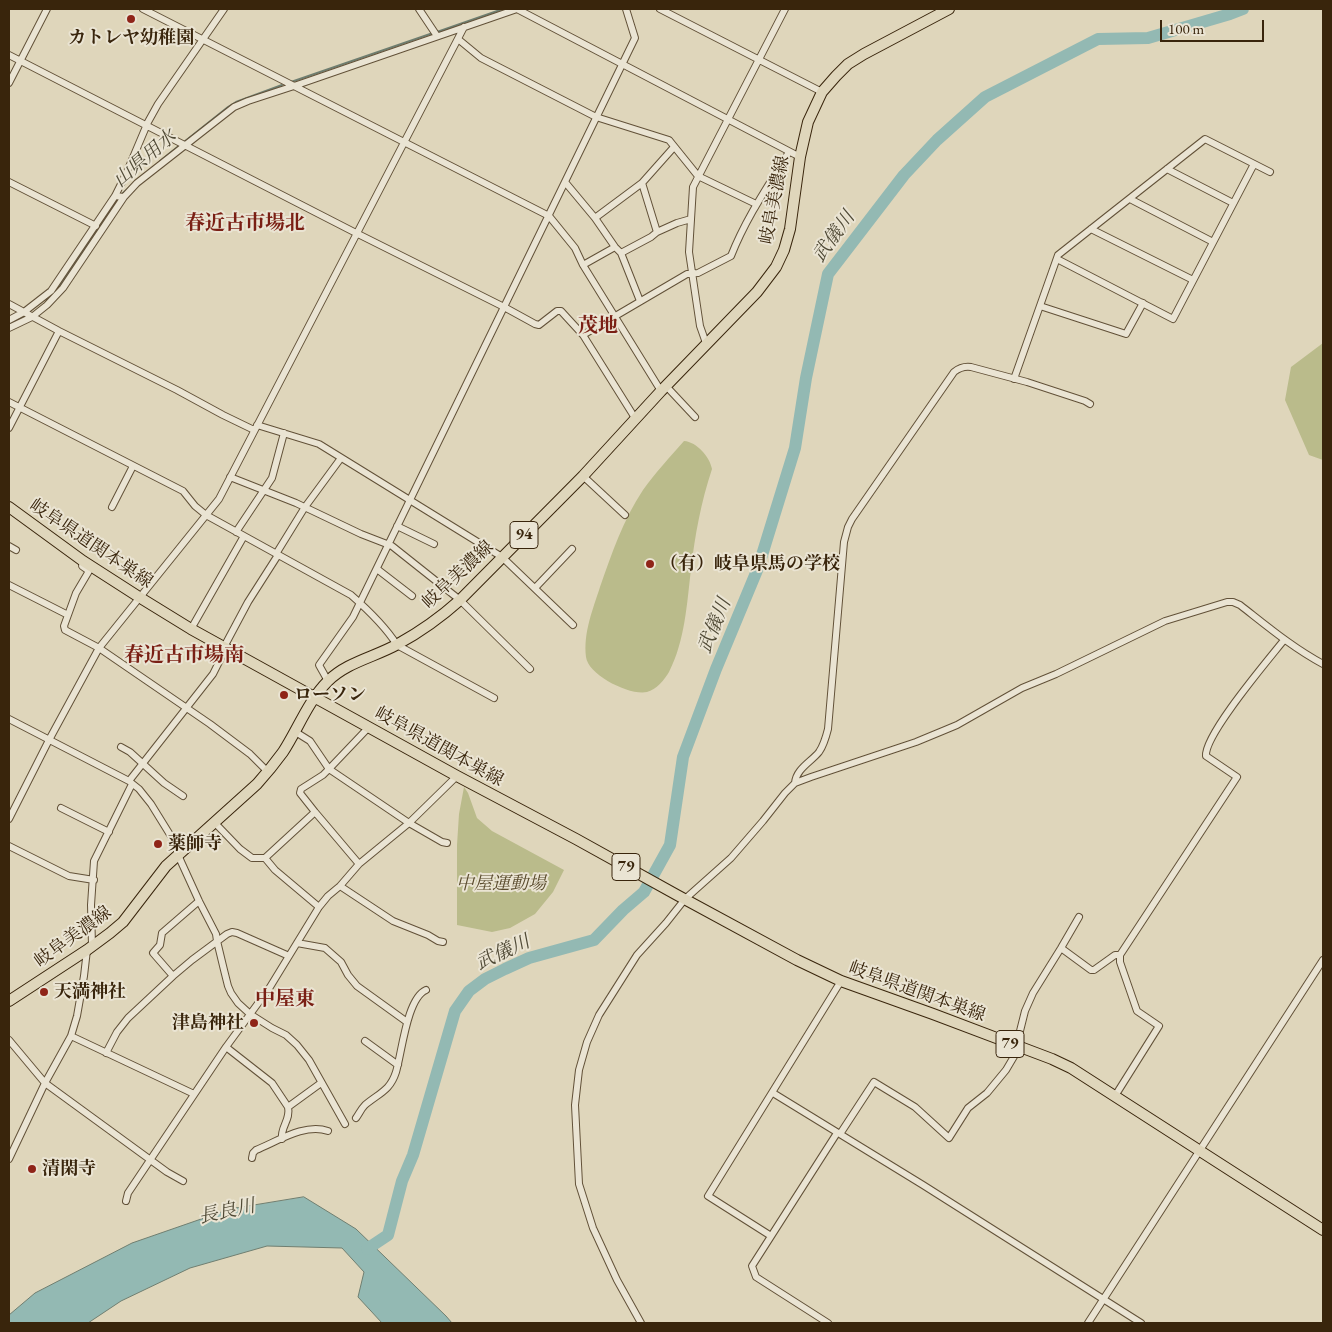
<!DOCTYPE html>
<meta charset="utf-8">
<style>
body{margin:0}
#map{position:relative;width:1332px;height:1332px;overflow:hidden;background:#dfd6bb;font-family:"EB Garamond",serif}
canvas{display:block}
.frame{position:absolute;inset:0;border:10px solid #39250c;pointer-events:none}
.scale{position:absolute;left:1160px;top:20px;width:104px;height:22px;box-sizing:border-box;border:2px solid #39250c;border-top:0;padding-left:6px;font-size:15px;line-height:18px;white-space:nowrap;color:#39250c;-webkit-text-stroke:4px #eae4d3;paint-order:stroke}
</style>
<div id="map">
<canvas width="1332" height="1332"></canvas>
<div class="frame"></div>
<div class="scale">100 m</div>
</div>
<script>
const ctx = document.querySelector('canvas').getContext('2d');
ctx.lineJoin = 'round';
function paint(path, color) { ctx.fillStyle = color; ctx.fill(path, 'evenodd'); }
function trace(path, color, width, dash) { ctx.strokeStyle = color; ctx.lineWidth = width; ctx.lineCap = dash ? 'butt' : 'round'; ctx.setLineDash(dash || []); ctx.stroke(path); }
function drawText(font, color, halo, rows, align = 'center') {
  ctx.font = font + ' "EB Garamond","Noto Serif JP",serif'; ctx.lineWidth = 4; ctx.setLineDash([]); ctx.textBaseline = 'middle'; ctx.strokeStyle = halo; ctx.fillStyle = color; for (const [text, x, y, turn = 0] of rows) {
    ctx.save(); ctx.translate(x, y); ctx.rotate((+turn || 0) * Math.PI / 180); ctx.textAlign = isNaN(turn) ? turn : align; if (halo) ctx.strokeText(text, 0, 0); ctx.fillText(text, 0, 0); ctx.restore();
  }
}
const green = new Path2D(`
 M1323,343V460L1309,455L1285,400L1291,367Z
 M684,441C697,442 710,457 712,469C701,502 695,535 691,569C687,603 685,641 669,672C665,679 656,690 647,692C630,696 588,675 586,657C583,633 593,609 600,587C612,553 623,520 643,490C655,473 670,457 684,441Z
 M464,787L468,793L477,818L492,831L564,870L553,892L535,914L510,928L492,932L457,925V845L459,814Z`);
const water = new Path2D(`
 M304,1197L356,1229L446,1316L452,1323H382L358,1297L364,1272L342,1248L267,1246L190,1268L121,1301L88,1323H9V1315L35,1293L132,1243L230,1209Z`);
const stream = new Path2D(`
 M437,32L503,9
 M291,82L433,33
 M184,142L228,107L236,102L282,85
 M160,161L180,145
 M121,195L134,183
 M53,294L63,281L118,199`);
const river = new Path2D(`
 M367,1249L388,1235L402,1181L413,1155L455,1011L469,991L485,979L505,969L529,958L594,940L623,910L644,892L670,845L683,757L716,669L758,568L795,448L806,378L828,274L904,175L937,140L985,97L1098,39L1148,38L1230,14L1243,9`);
const minor = new Path2D(`
 M143,9L549,216L575,248L583,265L661,391
 M419,9L437,36
 M660,9L822,92
 M458,39L481,58L596,117L669,140L698,176L756,204
 M9,55L356,233L504,307L535,324L539,325L557,311H561L583,335L635,418
 M9,83L47,9
 M1167,169L1233,203
 M9,182L96,226
 M565,182L595,218L615,247L621,253L640,301
 M642,183L657,232
 M115,196L124,197L137,183L234,107L248,101L294,86L517,9L800,157
 M1130,199L1213,242
 M595,218L642,183L674,147
 M1091,229L1193,280
 M621,253L651,237L657,232L677,223L691,219
 M1057,259L1173,319L1254,164
 M583,265L615,247
 M9,304L59,331L177,390L223,415L254,430
 M1040,306L1126,334L1143,303
 M9,320L24,312L51,291L115,196L126,174L148,122L158,104L224,9
 M9,328L32,317L47,305L63,288L124,197
 M583,335L687,274L698,273L731,256C746,218 768,186 789,152
 M706,343L700,326L689,252L693,187L785,9
 M1014,379L1058,255L1205,139L1270,172
 M666,386L695,417
 M9,402L183,491L195,506L206,515L351,595C367,609 385,626 397,645L494,698
 M257,425L319,444L502,557L573,625
 M9,428L59,331
 M583,476L625,515
 M230,477L296,503L361,534L392,546L460,600L530,669
 M112,507L133,466
 M397,526L434,544
 M236,532L272,478L284,433
 M9,546L16,550
 M276,554L305,507L341,458
 M377,569L412,596
 M9,585L68,615L64,626L65,630L99,648L210,724L250,754L268,772
 M535,588L572,549
 M68,615L76,593L89,571L82,566L83,562
 M191,629L244,536
 M224,647L248,602L278,555
 M328,681L319,665L353,617L635,38L626,9
 M9,719L129,781L139,789L151,804L177,846L178,855L199,901L216,934L217,941L224,970L228,986L231,993L238,1003L250,1014L272,1028L286,1035L297,1045L309,1060L345,1124
 M369,727L329,769L409,823L442,842L447,843
 M294,731L310,741L329,769L323,775L301,789L300,793L315,812L359,864
 M121,747L130,752L164,783L183,796
 M129,781L213,674L226,648
 M795,783C796,769 811,762 819,752C824,745 826,737 828,729L844,542L848,527L852,519L954,372C959,368 964,366 971,367L1027,382L1085,401L1090,404
 M61,808L109,832
 M9,819L49,740L99,648L219,499L464,27
 M214,822L240,849L252,858H265L275,870L319,907
 M9,846L69,876L94,880
 M265,858L315,812
 M340,886L393,921L428,935L438,941L443,942
 M297,943L325,948L341,962L348,975L357,986L407,1022
 M92,946L91,905L94,861L132,784
 M1061,948L1091,970H1094L1115,955H1120
 M173,976L153,953L160,945L162,933L199,901
 M71,1036L194,1094
 M9,1040L45,1083L167,1172L183,1181
 M365,1041L398,1065
 M226,1047L272,1083L288,1107L321,1083
 M1016,1047L1025,1011L1033,993L1061,948L1079,917
 M106,1053L117,1032L128,1018L173,976L192,960L227,934L232,932L237,933L289,956
 M773,1093L923,1185L1141,1323
 M1115,1096L1159,1026L1137,1011L1120,962V955L1237,777L1206,756C1204,735 1269,659 1284,640
 M356,1118C359,1114 361,1109 365,1105C379,1093 390,1091 396,1072C402,1052 407,998 426,990
 M840,1134L874,1082L915,1107L949,1138L968,1108L987,1093L1006,1070L1019,1048
 M282,1139C280,1127 291,1120 288,1107
 M252,1158L253,1153L256,1150C278,1141 305,1123 328,1131
 M9,1159L45,1083L71,1036L77,1016L84,976L87,950
 M126,1201L128,1193L226,1047L270,987L319,907L328,896L340,886L359,864L409,823L457,776
 M771,1236L708,1196L841,981
 M641,1323L617,1280L593,1228L579,1184L575,1105L579,1070L587,1042L599,1015L637,955L666,923L685,899L731,858L763,821L785,793L795,783L811,777L916,742L945,730L957,725L1022,688L1056,674L1165,621L1227,602H1233L1240,605C1267,626 1293,648 1323,664
 M828,1323L756,1277L752,1266L837,1133
 M1088,1323L1323,960`);
const primary = new Path2D(`
 M9,507L83,561L139,597L191,629L457,776L576,839L677,895L797,960L841,981L933,1014L1052,1059L1071,1068L1323,1230
 M9,1001L87,950L110,933L123,922L166,866L257,784C266,774 275,763 283,752C298,729 308,701 328,681C347,662 375,657 398,644C420,632 441,617 460,600L583,476L661,391L757,292L776,267L784,250L790,229L800,157L808,122L822,92L836,76L848,64L864,54L949,9`);
const markers = [
 [131,19,5,"#8f2418"],
 [650,564,5,"#8f2418"],
 [284,695,5,"#8f2418"],
 [158,844,5,"#8f2418"],
 [44,992,5,"#8f2418"],
 [254,1023,5,"#8f2418"],
 [32,1169,5,"#8f2418"]
];
const shields = [
 [524,535,28],
 [626,867,28],
 [1010,1044,28]
];
const shieldNames = [
 ["94",524,535],
 ["79",626,867],
 ["79",1010,1044]
];
const poiNames = [
 ["カトレヤ幼稚園",131,38,"center"],
 ["（有）岐阜県馬の学校",660,564],
 ["ローソン",294,695],
 ["薬師寺",168,844],
 ["天満神社",54,992],
 ["津島神社",244,1023,"right"],
 ["清閑寺",42,1169]
];
const streetNames = [
 ["岐阜美濃線",775,200,-79],
 ["岐阜県道関本巣線",91,544,34],
 ["岐阜美濃線",458,575,-43],
 ["岐阜県道関本巣線",439,747,29],
 ["岐阜美濃線",73,937,-36],
 ["岐阜県道関本巣線",917,992,20]
];
const parkNames = [
 ["中屋運動場",501,884]
];
const waterNames = [
 ["山県用水",145,159,-41],
 ["武儀川",834,237,-54],
 ["武儀川",715,626,-68],
 ["武儀川",503,953,-25],
 ["長良川",227,1212,-12]
];
const quarterNames = [
 ["春近古市場北",245,224],
 ["茂地",598,327],
 ["春近古市場南",184,656],
 ["中屋東",285,1000]
];
paint(green, '#babb8b');
paint(water, '#93b9b3');
trace(water, '#6f7e70', 1);
trace(stream, '#6f7e70', 2);
trace(river, '#93b9b3', 12);
trace(minor, '#625138', 8);
trace(primary, '#39250c', 12);
trace(minor, '#eae4d3', 6);
trace(primary, '#dfd6bb', 10);
for (const [x, y, r, color] of markers) { const dot = new Path2D(); dot.arc(x, y, r, 0, 2 * Math.PI); ctx.fillStyle = color; ctx.fill(dot); trace(dot, '#eae4d3', 2); }
for (const [x, y, w] of shields) { const box = new Path2D(); box.roundRect(x - w / 2, y - 13.5, w, 27, 4); ctx.fillStyle = '#eae4d3'; ctx.fill(box); trace(box, '#39250c', 1); }
drawText('bold 16px', '#39250c', null, shieldNames);
drawText('bold 18px', '#39250c', '#eae4d3', poiNames, 'left');
drawText('18px', '#39250c', '#eae4d3', streetNames);
drawText('italic 18px', '#594a2c', '#eae4d3', parkNames);
drawText('italic 19px', '#504a36', '#eae4d3', waterNames);
drawText('bold 20px', '#7a1f14', '#eae4d3', quarterNames);
</script>
